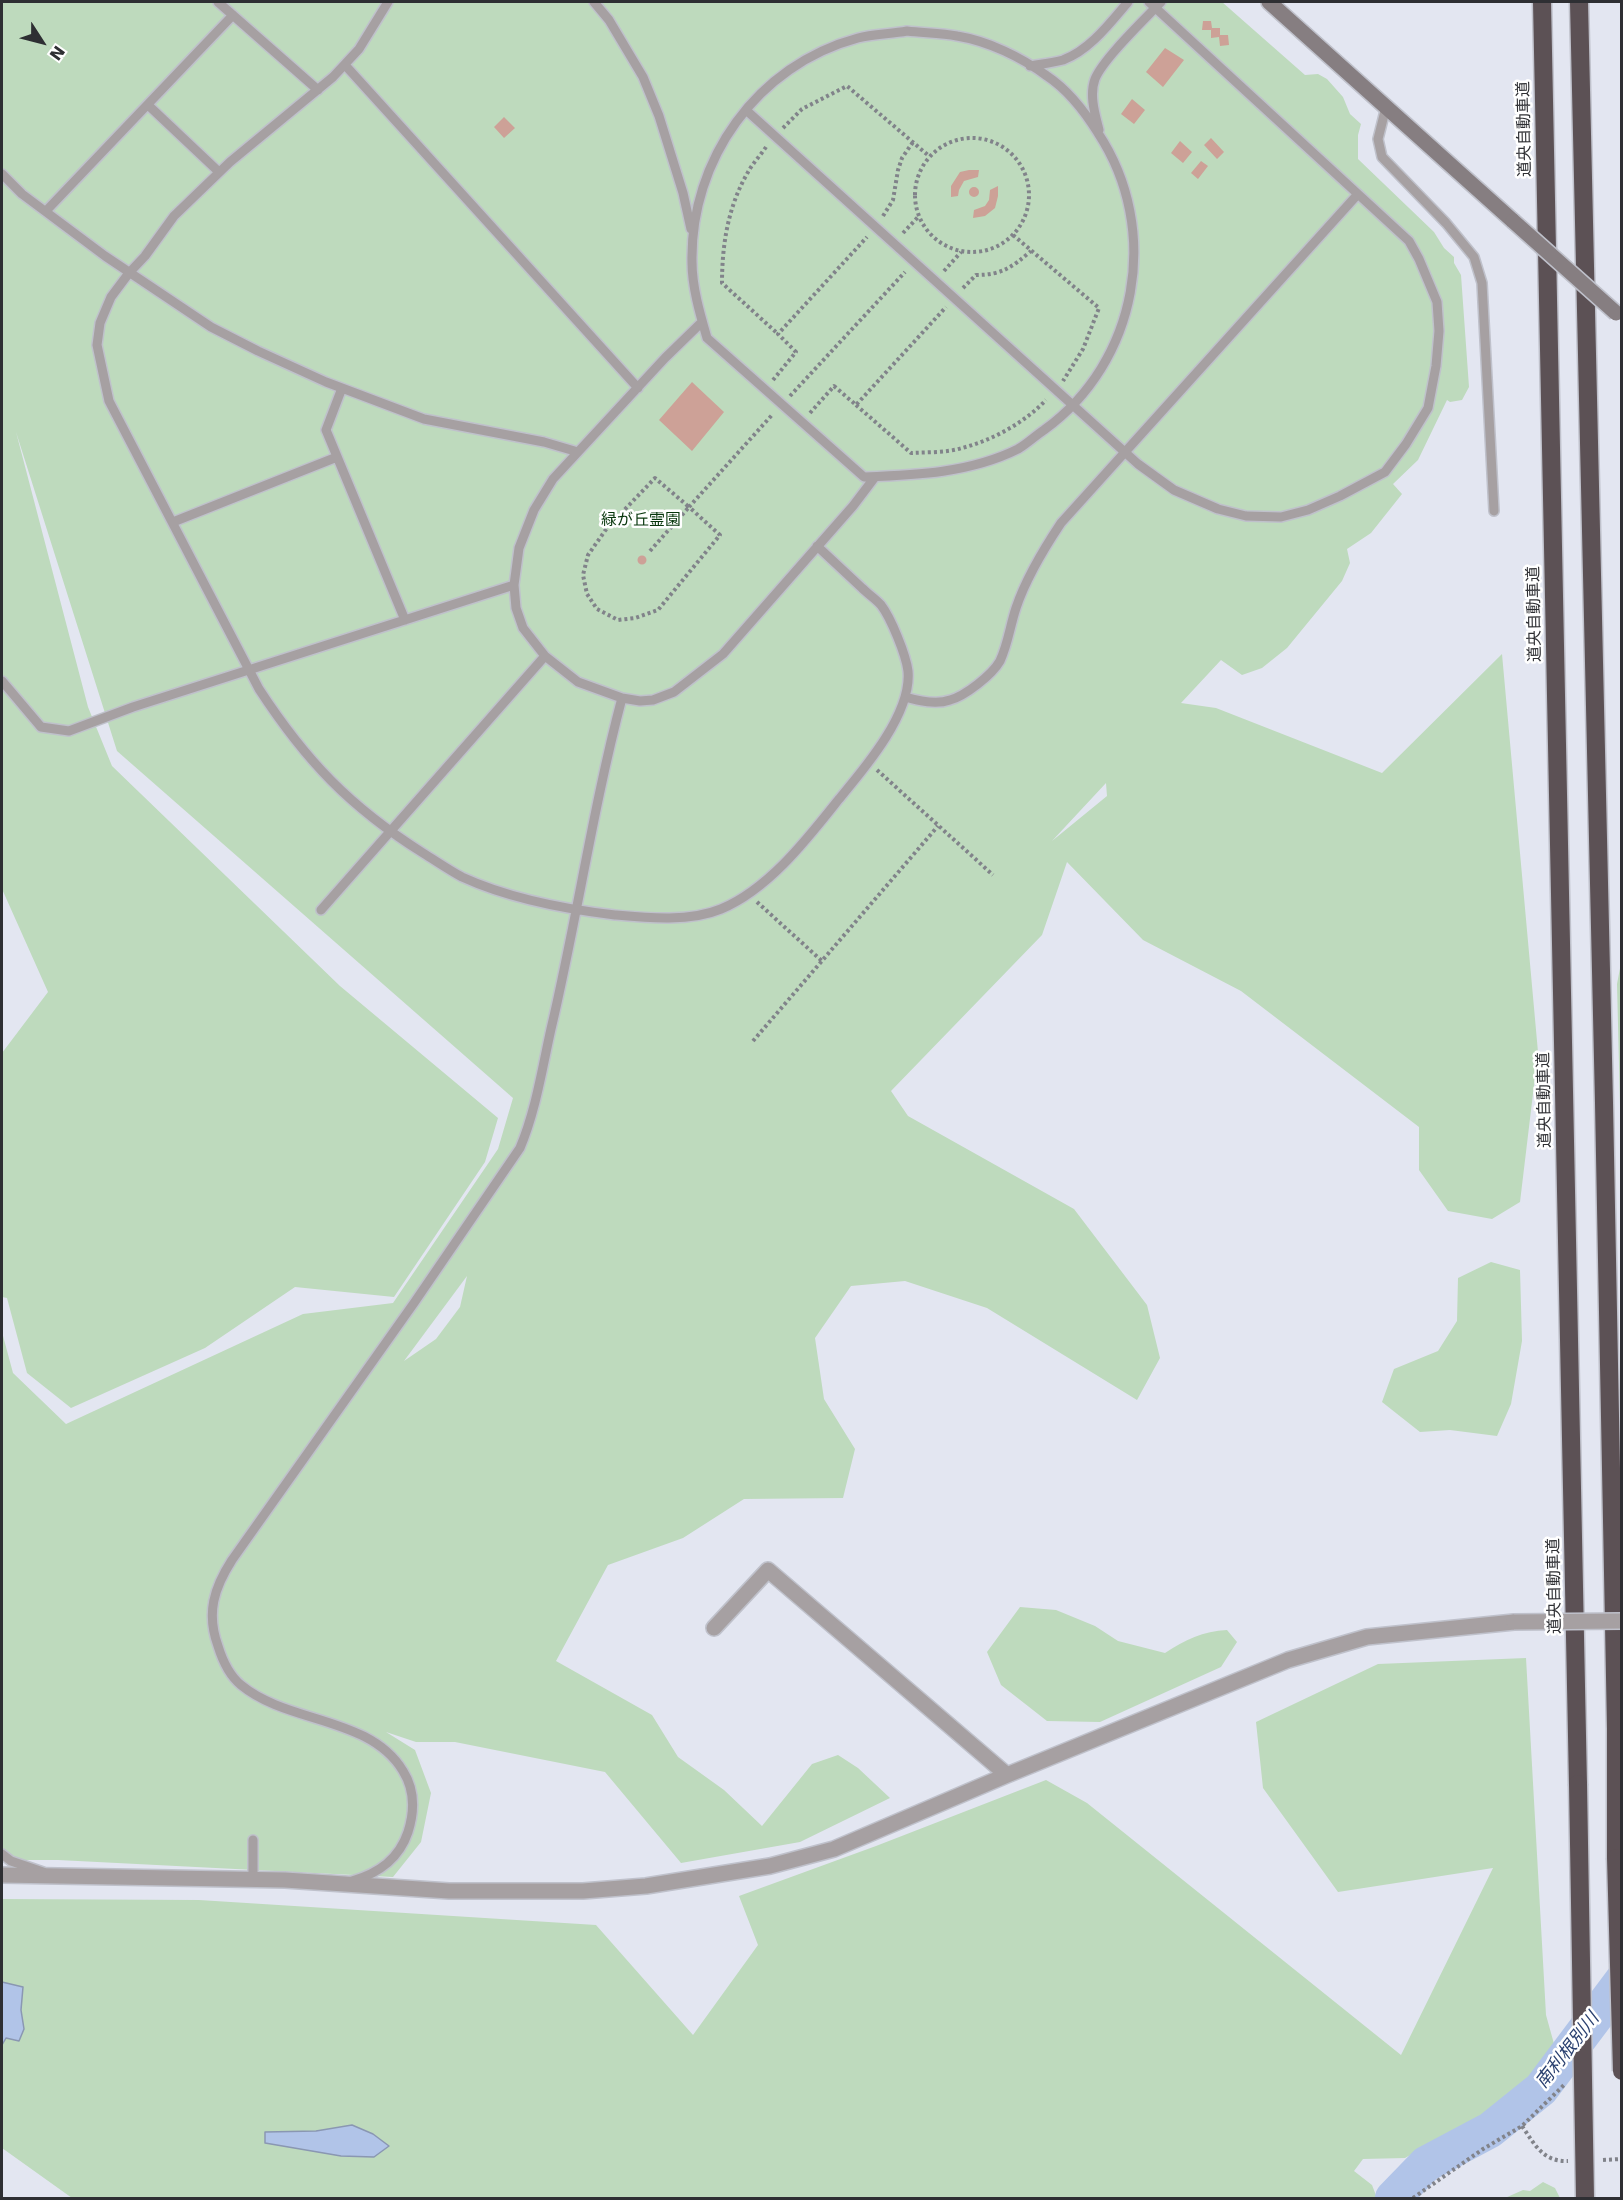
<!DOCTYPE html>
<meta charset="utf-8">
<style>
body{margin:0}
#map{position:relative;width:1623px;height:2200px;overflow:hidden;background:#e3e6f1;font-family:"DejaVu Sans",sans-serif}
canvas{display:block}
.frame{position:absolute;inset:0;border:3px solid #2e2f33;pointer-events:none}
.north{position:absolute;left:12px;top:12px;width:60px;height:60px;-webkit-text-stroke:4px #fff;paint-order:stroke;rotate:126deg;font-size:16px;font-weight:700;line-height:24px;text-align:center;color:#2e2f33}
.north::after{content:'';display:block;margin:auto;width:21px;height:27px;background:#2e2f33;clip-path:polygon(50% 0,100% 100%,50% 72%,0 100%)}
</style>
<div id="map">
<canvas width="1623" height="2200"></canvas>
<div class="frame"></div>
<div class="north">N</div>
</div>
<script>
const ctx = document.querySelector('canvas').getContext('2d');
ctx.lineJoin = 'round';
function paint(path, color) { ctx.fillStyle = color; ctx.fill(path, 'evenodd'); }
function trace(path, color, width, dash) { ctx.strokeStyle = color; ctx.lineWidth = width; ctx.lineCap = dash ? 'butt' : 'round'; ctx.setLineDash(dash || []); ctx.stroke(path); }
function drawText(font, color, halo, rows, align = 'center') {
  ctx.font = font + ' "DejaVu Sans","Noto Sans JP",sans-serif'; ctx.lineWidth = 5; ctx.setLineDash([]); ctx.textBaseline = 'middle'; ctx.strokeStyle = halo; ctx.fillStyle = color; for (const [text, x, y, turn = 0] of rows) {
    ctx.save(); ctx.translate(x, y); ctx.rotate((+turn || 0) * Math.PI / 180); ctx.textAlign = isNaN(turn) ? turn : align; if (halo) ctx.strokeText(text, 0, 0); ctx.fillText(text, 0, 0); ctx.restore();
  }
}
const green = new Path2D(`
 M2,2H1222L1305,75L1318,74L1327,79L1343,97L1350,114L1361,124L1358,135V159L1434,232L1444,248L1454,257V263L1461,275L1469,387L1462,400L1450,402L1447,400L1418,460L1393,484L1402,494L1371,533L1347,549L1350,563L1342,581L1287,648L1262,668L1242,675L1221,660L1181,703L1216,708L1382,773L1502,654L1538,1052L1520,1202L1492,1219L1448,1211L1419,1170V1127L1241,991L1143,940L1067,862L1042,935L891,1091L908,1116L1074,1209L1147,1305L1160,1358L1137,1400L987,1308L905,1281L851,1286L815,1338L824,1399L855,1449L843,1498L744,1499L683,1538L608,1565L556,1661L652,1715L678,1757L724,1790L762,1826L812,1764L838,1755L858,1768L890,1798L800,1842L681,1863L605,1772L455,1742H416L386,1732L415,1750L431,1793L421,1842L393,1877L58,1860H2V1332L13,1373L66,1424L303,1314L393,1303L498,1149L513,1098L117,751L16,432L88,707L112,766L340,986L498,1118L485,1162L394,1297L295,1287L205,1348L71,1408L27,1373L7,1298L2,1297V1053L48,992L2,889ZM1106,783L1107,796L1052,841ZM467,1276L460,1307L436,1339L404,1361Z
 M1621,963V1147L1617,984Z
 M1491,1262L1520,1270L1522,1341L1511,1404L1497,1436L1450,1430L1420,1432L1382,1402L1394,1369L1438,1351L1457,1321L1458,1278Z
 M1020,1607L1056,1610L1095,1626L1118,1641L1165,1653C1185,1640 1203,1631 1227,1630L1237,1642L1221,1667L1100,1722L1047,1721L1001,1685L987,1652Z
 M1526,1658L1546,2015L1556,2051L1550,2067L1535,2089L1475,2132L1453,2131L1405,2158L1363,2159L1354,2171L1372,2185L1377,2198H72L2,2148V1899L199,1900L596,1925L693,2035L758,1945L739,1896L876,1846L1046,1780L1087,1803L1401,2055L1493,1868L1338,1892L1263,1788L1256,1722L1378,1664Z
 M1543,2182L1555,2188L1560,2198H1505L1523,2190L1530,2191Z`);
const water = new Path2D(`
 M2,1982L23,1987L21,2010L24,2029L19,2041L6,2038L2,2045Z
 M352,2125L373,2134L389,2146L374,2157L341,2156L265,2143V2132L316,2131Z`);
const river = new Path2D(`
 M1393,2198L1426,2164L1490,2130L1541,2089L1622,1981`);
const building = new Path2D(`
 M1203,21H1211L1212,28H1220V35H1228L1229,45L1220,46L1219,37L1211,38V30H1202Z
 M1165,48L1184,60L1163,87L1146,72Z
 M1132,99L1145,110L1134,124L1121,114Z
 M504,117L515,128L504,138L494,127Z
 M1211,138L1224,152L1217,159L1204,145Z
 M1180,141L1192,152L1183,163L1171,153Z
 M1201,161L1208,166L1198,179L1191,173Z
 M969,170H979L978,177L964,181L959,190L958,196L951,197V186L960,172Z
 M998,186V196L995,208L985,216L973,218L974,210L985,206L989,200L990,190Z
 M969 192a5 5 0 1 1 10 0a5 5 0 1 1-10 0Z
 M692,382L724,412L692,451L659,420Z
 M637.5 560a4.5 4.5 0 1 1 9 0a4.5 4.5 0 1 1-9 0Z`);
const path = new Path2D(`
 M783,128L802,109L847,86L929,156
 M915 195a57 57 0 1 1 114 0a57 57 0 1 1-114 0Z
 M766,147C760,156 752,164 747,174C728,207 722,245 722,283L778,334
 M883,216L893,200L898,170L902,158L913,142
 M903,233L919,216
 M1013,235L1099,308L1083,349L1063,381
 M944,271L961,252
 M963,288L976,275C1002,275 1012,267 1031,251
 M773,380L796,352L778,334L867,237
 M790,396L905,272
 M856,405L911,453C927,452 946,453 962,448C993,440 1024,423 1046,400
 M810,413L834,386L856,405L946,307
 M650,551L689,507L655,478L607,528L588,555L583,575L587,594L597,609L618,620L635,618L658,610L720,535L689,507L772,415
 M877,770L993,875
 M757,902L822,961
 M753,1041L938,826
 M1522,2126C1535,2145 1543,2162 1568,2161
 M1603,2160L1622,2159
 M1413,2198L1483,2149L1522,2126L1565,2084`);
const lane = new Path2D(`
 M218,2L318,90
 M388,2L359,49L333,77L230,162L174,216L145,256L129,273L111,297L100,323L97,345L109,401L259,689C306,761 350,807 423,853C436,861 449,870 462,877C510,899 564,909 615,915C648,918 690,922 721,909C769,889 808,838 839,799C865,768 912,713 908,671C906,655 891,618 881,605C876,599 868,594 862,588C847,574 832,560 817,546
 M594,2L609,20L643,77L659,116L683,193L691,229
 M907,31C923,33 941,33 957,36C988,41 1021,57 1047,76C1068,90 1085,112 1098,133C1162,230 1138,362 1044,430C1035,436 1027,444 1018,449C970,473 916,475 864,477L707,338C700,314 692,287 692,262C690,160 757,65 858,38C873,34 891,34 907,31Z
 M345,65L638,388
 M1030,66C1041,64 1052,63 1063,60C1090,50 1110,23 1128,2
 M148,105L219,172
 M1386,107L1378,139L1382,157L1446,223L1474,257L1482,283L1494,511
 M746,110L1138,464L1174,490L1218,509L1246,516L1281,517L1308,510L1340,496L1385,472L1406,444L1428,408L1436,366L1439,331L1437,302L1419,259L1409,241L1149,2
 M1099,130C1095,114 1089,95 1095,79C1103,59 1145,19 1161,2
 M2,174L22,194L105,256L211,327L258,351L326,382L424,419L544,442L578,452
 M46,211L233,15
 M702,322L665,358L553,479L534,510L519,548L514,585L516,608L523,628L545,656L578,682L622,698L640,701L653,700L674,692L723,654L853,506L875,477
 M342,388L326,430L405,620
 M173,522L337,457
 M2,681L41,727L69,731L133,707L514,585
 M905,697C919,701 936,705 950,700C965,696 992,675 1000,661C1008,644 1010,626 1016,608C1026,578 1043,550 1061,523L1358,194
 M321,910L545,656
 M253,1840V1879
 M2,1854L11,1861L43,1872
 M352,1881C379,1873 399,1859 408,1832C415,1810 415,1790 403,1771C370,1716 288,1724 241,1685C230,1676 222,1659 218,1646C206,1613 214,1588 232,1560L414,1303L520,1148C536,1110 542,1069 551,1029C577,919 593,807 622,698`);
const street = new Path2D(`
 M714,1628L768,1570L1007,1775
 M2,1875L285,1880L449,1891H583L646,1886L770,1866L834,1849L1007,1775L1288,1660L1367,1637L1514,1622`);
const secondary = new Path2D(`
 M1269,2L1513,221`);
const highway = new Path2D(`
 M1542,2L1578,1784
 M1579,2L1604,1103L1616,1729V1858`);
const streetBridge = new Path2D(`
 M1514,1622L1622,1621`);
const secondaryBridge = new Path2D(`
 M1513,221L1616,313`);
const highwayBridge = new Path2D(`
 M1578,1784L1585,2198
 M1616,1858L1622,2071`);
const streetNames = [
 ["道央自動車道",1525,129,-91],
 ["道央自動車道",1535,614,-91],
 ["道央自動車道",1545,1100,-91],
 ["道央自動車道",1555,1586,-91]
];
const parkNames = [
 ["緑が丘霊園",641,521]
];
const waterNames = [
 ["南利根別川",1568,2051,-52]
];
paint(green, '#bedabd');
paint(water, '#b1c4e8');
trace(water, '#8a97b2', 1.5);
trace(river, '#b1c4e8', 36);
paint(building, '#cda197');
trace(lane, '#bfc1cb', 12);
trace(street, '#bfc1cb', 18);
trace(secondary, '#bfc1cb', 18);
trace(highway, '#bfc1cb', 21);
trace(path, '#81838a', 4, [3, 3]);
trace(lane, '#a6a0a2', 9);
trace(street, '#a6a0a2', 15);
trace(secondary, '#867e81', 15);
trace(highway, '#5c5155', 18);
trace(streetBridge, '#bfc1cb', 18, []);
trace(secondaryBridge, '#bfc1cb', 18, []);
trace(highwayBridge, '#bfc1cb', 21, []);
trace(streetBridge, '#a6a0a2', 15);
trace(secondaryBridge, '#867e81', 15);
trace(highwayBridge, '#5c5155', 18);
drawText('16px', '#2e2f33', '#fff', streetNames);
drawText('16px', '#07360c', '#fff', parkNames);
drawText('italic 18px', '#2b4170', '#fff', waterNames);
</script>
